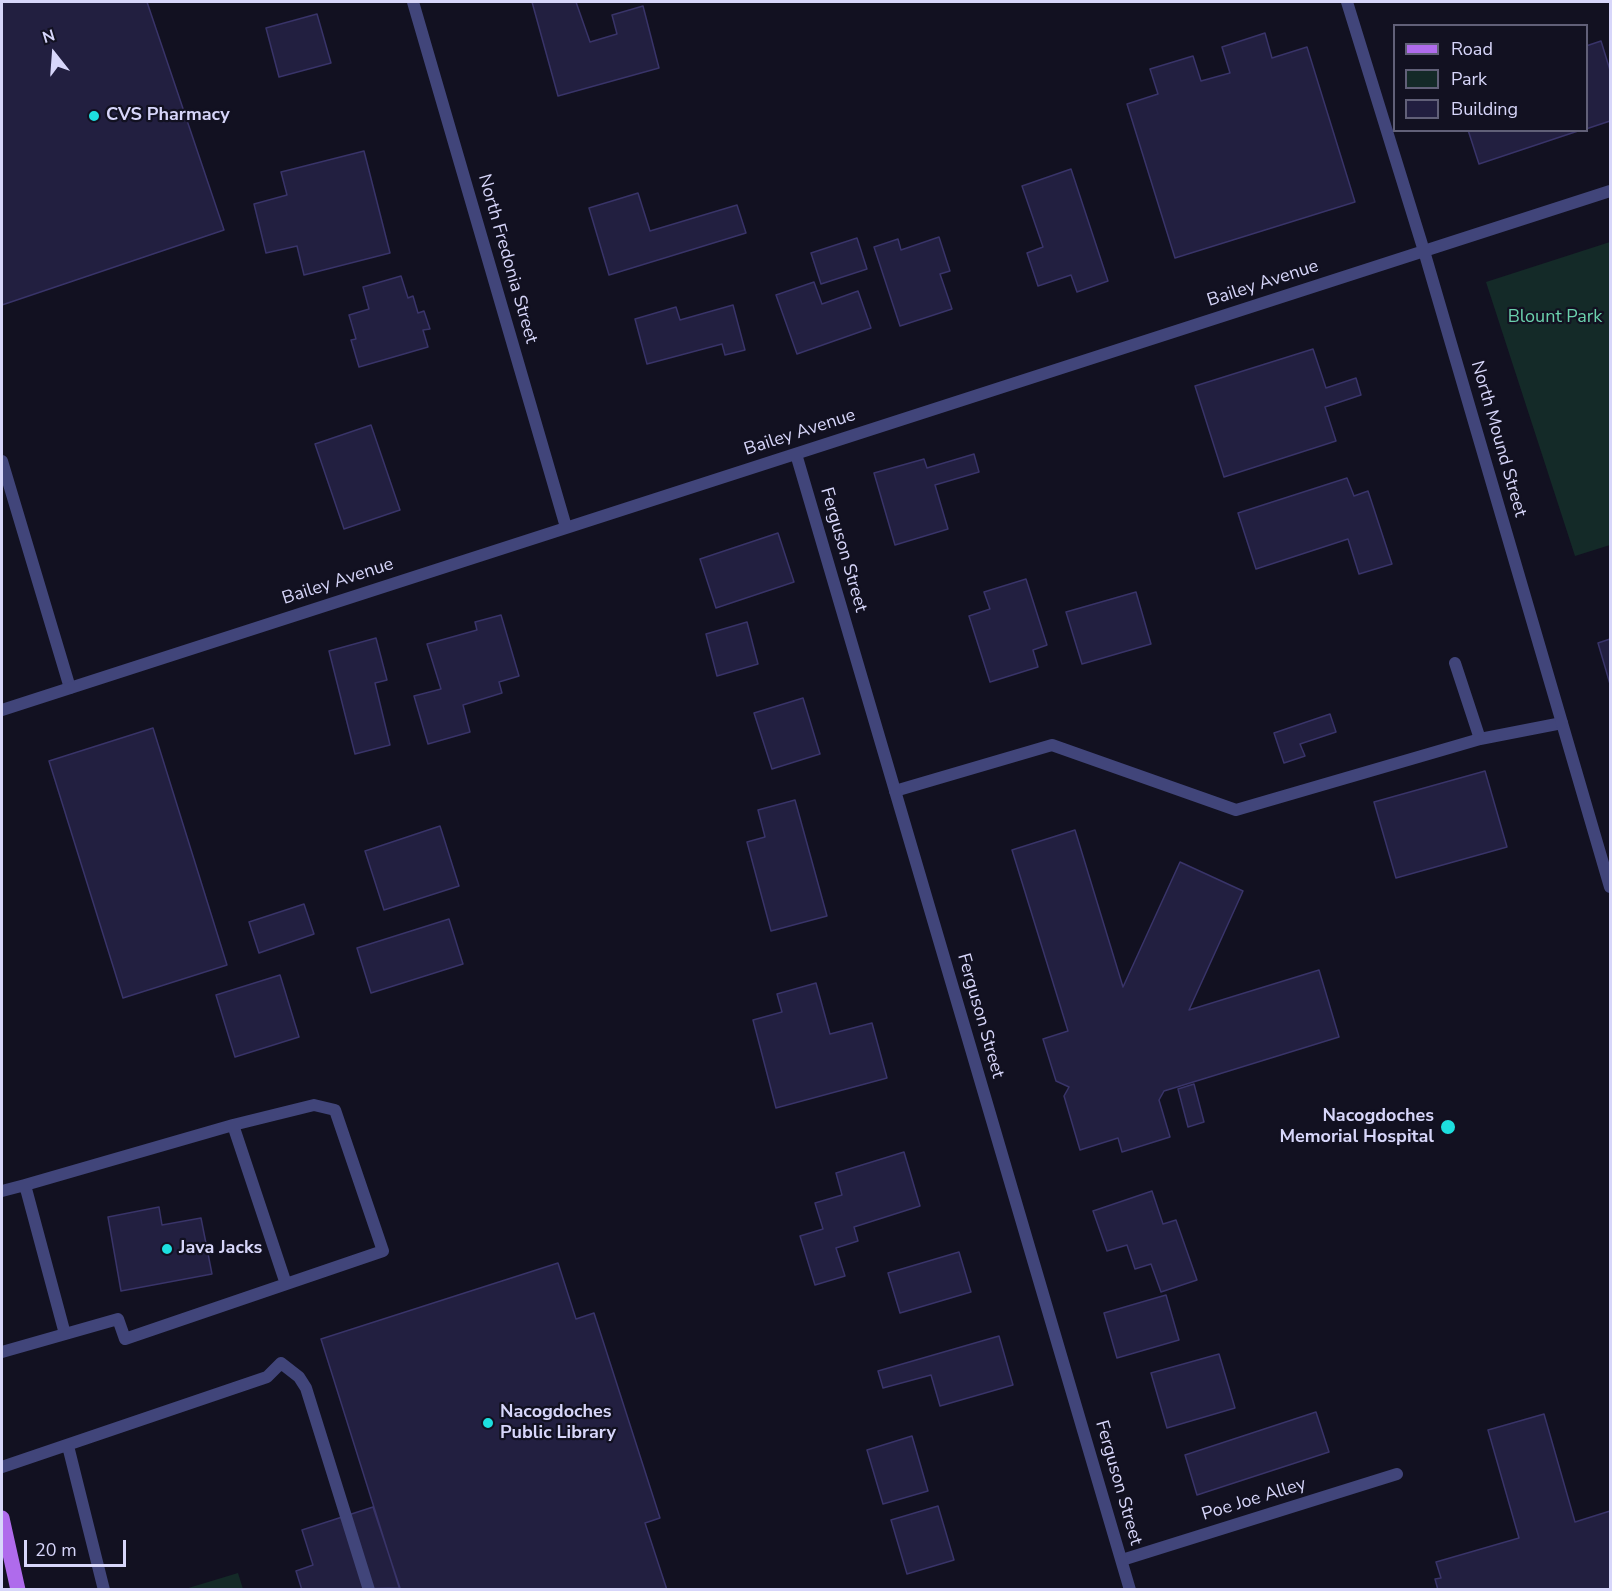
<!DOCTYPE html>
<style>
body{margin:0}
#map{position:relative;width:1612px;height:1591px;overflow:hidden;background:#121121;font-family:"Nunito Sans",sans-serif}
canvas{display:block}
.frame{position:absolute;inset:0;border:3px solid #d7d6fa;pointer-events:none}
.legend{position:absolute;left:1393px;top:24px;width:195px;height:108px;box-sizing:border-box;background:#121121;border:2px solid #616078;margin:0;padding:8px 10px;list-style:none;font-size:18px;color:#d7d6fa}
.legend li{display:flex;align-items:center;gap:12px;height:30px}
.legend b{width:30px;border:2px solid #616078}
.north{position:absolute;left:24px;top:24px;width:60px;height:60px;-webkit-text-stroke:4px #121121;paint-order:stroke;rotate:343deg;font-size:16px;font-weight:700;line-height:24px;text-align:center;color:#d7d6fa}
.north::after{content:'';display:block;margin:auto;width:21px;height:27px;background:#d7d6fa;clip-path:polygon(50% 0,100% 100%,50% 72%,0 100%)}
.scale{position:absolute;left:24px;top:1540px;width:102px;height:27px;box-sizing:border-box;border:3px solid #d7d6fa;border-top:0;padding-left:8px;font-size:18px;line-height:21px;white-space:nowrap;color:#d7d6fa;-webkit-text-stroke:4px #121121;paint-order:stroke}
</style>
<div id="map">
<canvas width="1612" height="1591"></canvas>
<div class="frame"></div>
<ul class="legend">
<li><b style="height:8px;background:#af6bec"></b>Road</li>
<li><b style="height:16px;background:#142a28"></b>Park</li>
<li><b style="height:16px;background:#221f40"></b>Building</li>
</ul>
<div class="north">N</div>
<div class="scale">20 m</div>
</div>
<script>
const ctx = document.querySelector('canvas').getContext('2d');
ctx.lineJoin = 'round';
function paint(path, color) { ctx.fillStyle = color; ctx.fill(path, 'evenodd'); }
function trace(path, color, width, dash) { ctx.strokeStyle = color; ctx.lineWidth = width; ctx.lineCap = dash ? 'butt' : 'round'; ctx.setLineDash(dash || []); ctx.stroke(path); }
function drawText(font, color, halo, rows, align = 'center') {
  ctx.font = font + ' "Nunito Sans",sans-serif'; ctx.lineWidth = 4.5; ctx.setLineDash([]); ctx.textBaseline = 'middle'; ctx.strokeStyle = halo; ctx.fillStyle = color; for (const [text, x, y, turn = 0] of rows) {
    ctx.save(); ctx.translate(x, y); ctx.rotate((+turn || 0) * Math.PI / 180); ctx.textAlign = isNaN(turn) ? turn : align; if (halo) ctx.strokeText(text, 0, 0); ctx.fillText(text, 0, 0); ctx.restore();
  }
}
const green = new Path2D(`
 M1610,242V545L1575,556L1486,282Z
 M238,1573L243,1589H185Z`);
const building = new Path2D(`
 M2,2H147L224,230L2,305Z
 M532,2H576L590,42L617,34L612,15L643,6L659,68L558,96Z
 M317,14L331,63L279,77L266,28Z
 M1265,33L1272,58L1307,47L1355,202L1175,258L1127,104L1158,94L1150,69L1193,56L1201,81L1230,73L1222,47Z
 M1601,41L1610,70V121L1586,129V46Z
 M1468,130H1581L1479,164Z
 M364,151L390,253L304,275L297,246L266,253L254,204L287,195L281,172Z
 M1071,169L1108,281L1077,292L1071,275L1038,286L1027,253L1043,247L1022,186Z
 M638,193L650,231L737,205L746,233L609,275L589,208Z
 M939,237L950,271L940,274L952,309L900,326L874,247L898,239L901,250Z
 M857,238L867,269L821,284L811,253Z
 M401,276L408,298L413,296L418,313L424,311L430,329L423,330L428,347L359,367L351,340L356,339L349,315L369,309L363,287Z
 M814,282L822,304L858,291L871,328L797,354L776,295Z
 M733,305L745,350L725,355L722,344L647,364L635,319L676,307L680,320Z
 M1313,349L1326,388L1356,378L1361,395L1325,407L1336,441L1224,477L1195,386Z
 M371,425L400,510L344,529L315,444Z
 M974,454L979,472L935,485L948,529L895,545L874,473L924,459L927,468Z
 M1347,478L1354,496L1368,491L1392,564L1359,574L1348,539L1256,569L1238,513Z
 M778,533L794,582L716,608L700,559Z
 M1026,579L1047,645L1033,650L1038,667L990,682L969,616L990,609L984,592Z
 M1136,592L1151,644L1082,664L1066,612Z
 M501,615L519,676L499,682L502,693L463,705L470,732L428,744L414,696L441,689L427,644L477,630L475,622Z
 M747,622L758,664L717,676L706,634Z
 M376,638L387,680L375,683L390,745L355,754L329,651Z
 M1610,639V684L1598,643Z
 M803,698L820,754L772,769L754,713Z
 M1330,714L1336,732L1300,744L1305,756L1284,763L1274,733Z
 M153,728L227,965L123,998L49,761Z
 M1485,771L1507,847L1396,878L1374,802Z
 M795,800L827,916L771,931L747,842L765,837L758,810Z
 M440,826L459,886L384,910L365,851Z
 M1075,830L1123,987L1180,862L1243,891L1189,1010L1319,970L1339,1037L1164,1091L1159,1100L1170,1137L1122,1152L1118,1138L1080,1150L1064,1096L1069,1087L1056,1081L1043,1039L1068,1031L1012,850Z
 M304,904L314,934L259,953L249,922Z
 M449,919L463,964L371,993L357,948Z
 M280,975L299,1037L235,1057L216,995Z
 M816,983L830,1034L872,1023L887,1078L776,1108L753,1020L782,1012L777,994Z
 M1194,1084L1204,1122L1188,1127L1178,1089Z
 M904,1152L920,1206L854,1227L858,1241L836,1248L845,1276L815,1285L800,1236L823,1229L815,1203L842,1195L836,1173Z
 M1152,1191L1163,1224L1176,1220L1197,1280L1161,1292L1151,1264L1135,1269L1127,1245L1107,1251L1093,1211Z
 M159,1207L162,1225L201,1218L212,1274L121,1291L108,1217Z
 M959,1252L971,1292L900,1313L888,1273Z
 M558,1263L576,1319L594,1313L660,1518L645,1523L667,1590H400L321,1339Z
 M1166,1295L1179,1340L1117,1358L1104,1313Z
 M999,1336L1013,1385L940,1406L931,1375L883,1388L878,1371Z
 M1219,1354L1235,1408L1167,1428L1151,1373Z
 M1316,1412L1329,1452L1197,1495L1185,1455Z
 M1544,1414L1575,1522L1610,1511V1590H1438L1435,1579L1441,1578L1436,1562L1519,1538L1488,1430Z
 M912,1436L928,1491L883,1504L867,1450Z
 M938,1506L954,1560L907,1574L891,1520Z
 M373,1507L400,1588L302,1590L296,1571L313,1565L302,1530Z`);
const lane = new Path2D(`
 M2,461L70,688
 M1455,663L1480,739L1562,723
 M895,791L1052,745L1236,810L1480,739
 M25,1185L233,1125L286,1284
 M2,1191L25,1185L65,1334
 M2,1352L118,1319L125,1339L383,1251L335,1110L314,1105L233,1125
 M68,1446L104,1590
 M2,1467L267,1377L281,1363L299,1377L306,1388L369,1590
 M1122,1560L1397,1474`);
const street = new Path2D(`
 M413,2L566,527
 M1347,2L1424,251L1610,887
 M796,454L1130,1590
 M2,710L1610,191`);
const primary = new Path2D(`
 M2,1518L18,1590`);
const markers = [
 [94,116,6,"#1ddfdf"],
 [1448,1127,8,"#1ddfdf"],
 [167,1249,6,"#1ddfdf"],
 [488,1423,6,"#1ddfdf"]
];
const poiNames = [
 ["CVS Pharmacy",106,116],
 ["Nacogdoches",1434,1117,"right"],
 ["Memorial Hospital",1434,1138,"right"],
 ["Java Jacks",179,1249],
 ["Nacogdoches",500,1413],
 ["Public Library",500,1434]
];
const streetNames = [
 ["North Fredonia Street",507,259,74],
 ["Bailey Avenue",1263,284,-18],
 ["Bailey Avenue",800,433,-18],
 ["North Mound Street",1498,439,74],
 ["Ferguson Street",843,550,74],
 ["Bailey Avenue",338,582,-18],
 ["Ferguson Street",980,1016,74],
 ["Ferguson Street",1118,1483,74],
 ["Poe Joe Alley",1254,1500,-17]
];
const parkNames = [
 ["Blount Park",1555,318]
];
paint(green, '#142a28');
paint(building, '#221f40');
trace(building, '#393469', 1.5);
trace(lane, '#41457a', 12);
trace(street, '#41457a', 12);
trace(primary, '#af6bec', 15);
for (const [x, y, r, color] of markers) { const dot = new Path2D(); dot.arc(x, y, r, 0, 2 * Math.PI); ctx.fillStyle = color; ctx.fill(dot); trace(dot, '#121121', 2); }
drawText('bold 18px', '#d7d6fa', '#121121', poiNames, 'left');
drawText('18px', '#d7d6fa', '#121121', streetNames);
drawText('18px', '#6bd1ad', '#121121', parkNames);
</script>
